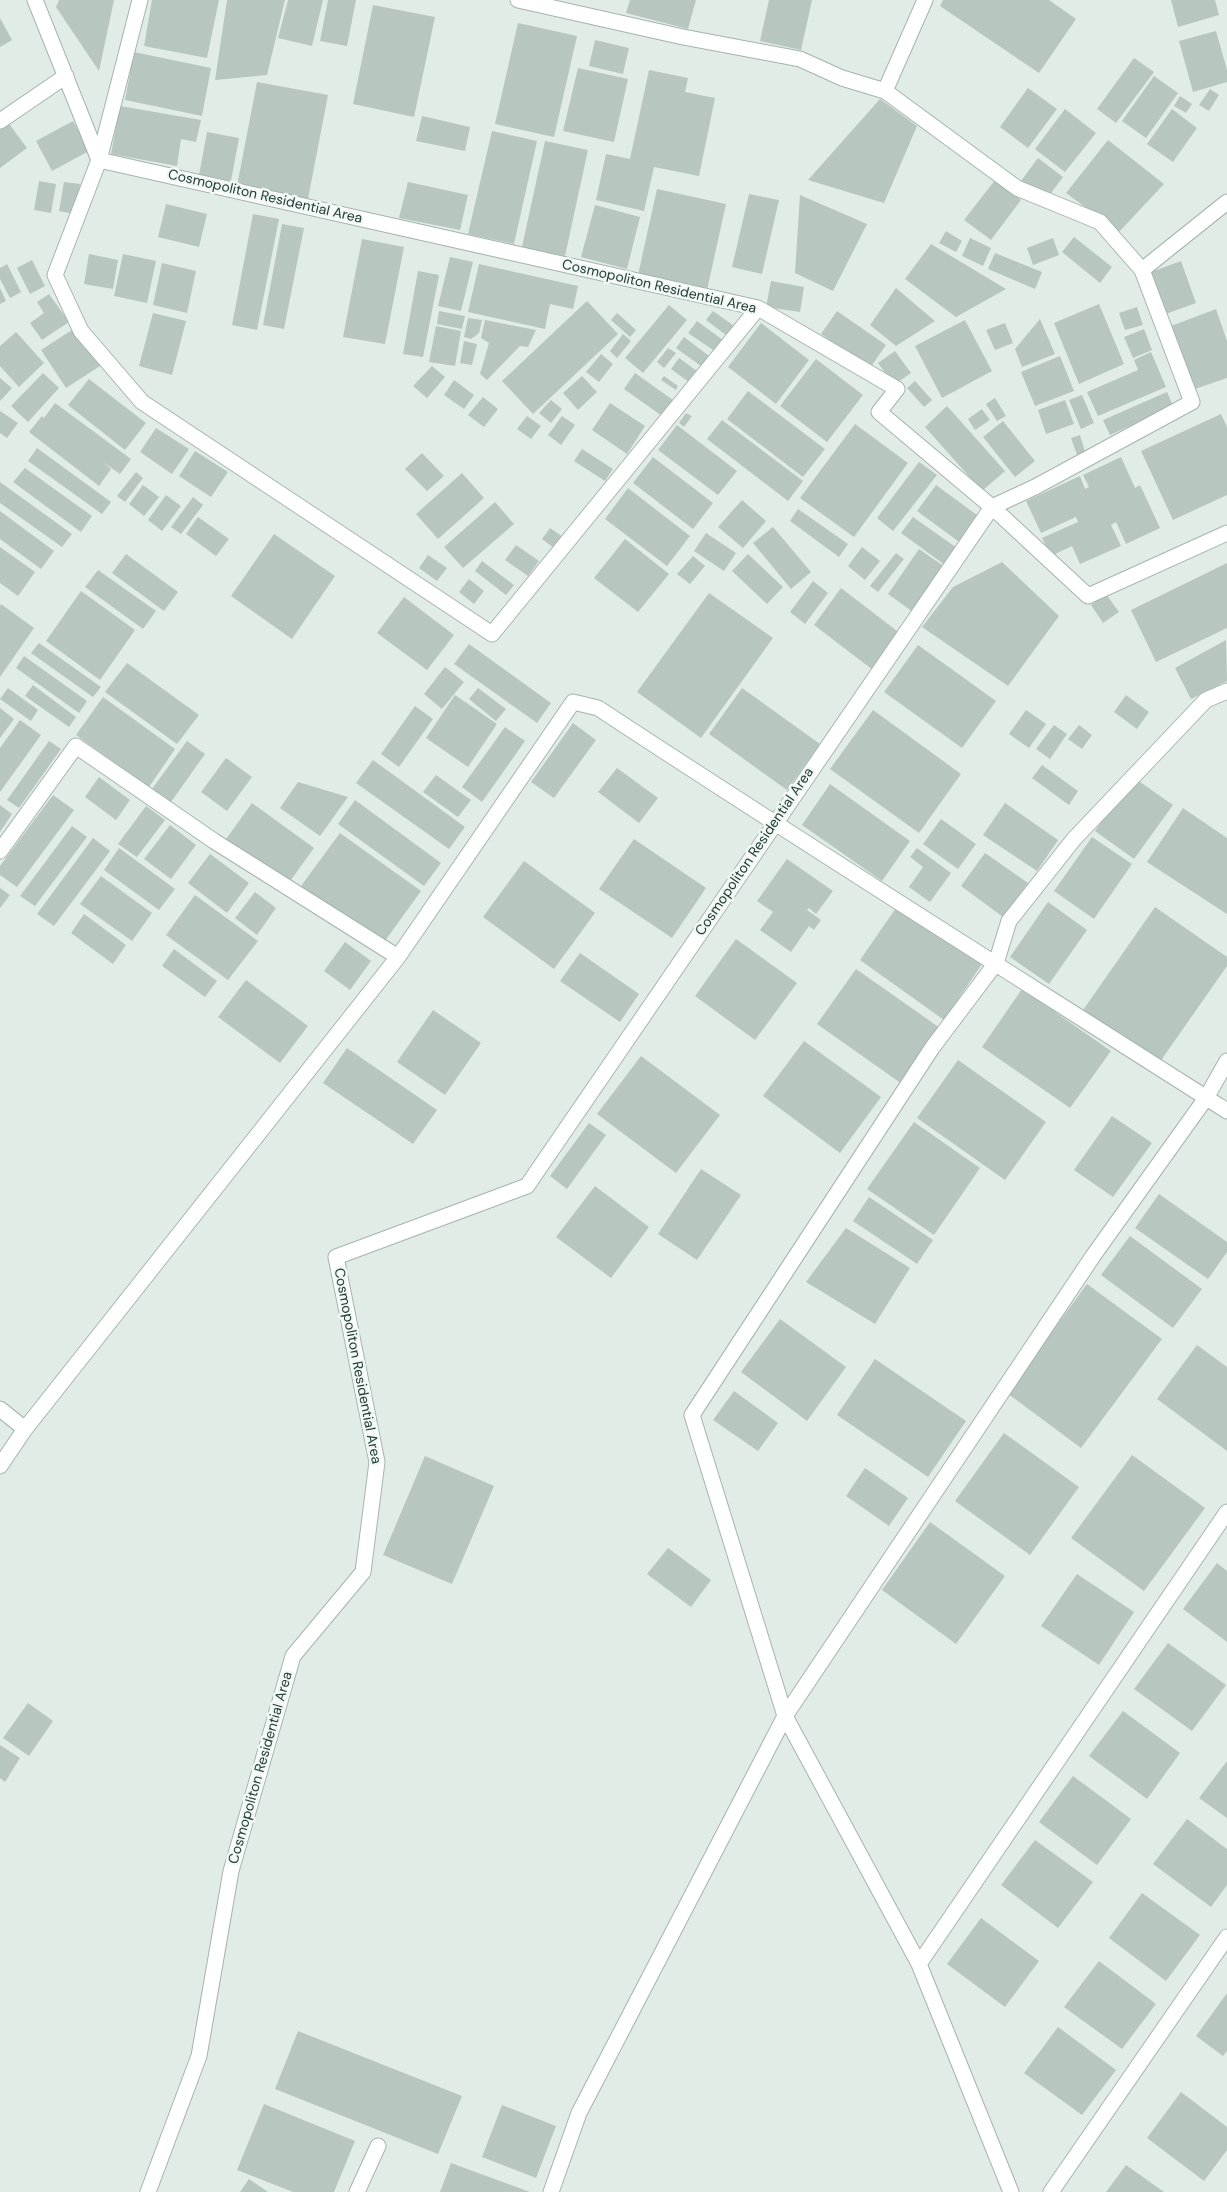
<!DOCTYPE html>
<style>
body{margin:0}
canvas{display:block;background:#e1ece7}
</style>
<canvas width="1227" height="2192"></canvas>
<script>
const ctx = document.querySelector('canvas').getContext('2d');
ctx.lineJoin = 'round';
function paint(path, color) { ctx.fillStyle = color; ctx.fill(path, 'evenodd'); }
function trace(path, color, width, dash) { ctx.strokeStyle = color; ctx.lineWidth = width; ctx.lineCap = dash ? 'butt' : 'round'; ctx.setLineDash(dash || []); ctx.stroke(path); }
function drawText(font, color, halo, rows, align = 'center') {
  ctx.font = font + ' "DM Sans",sans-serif'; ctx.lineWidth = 5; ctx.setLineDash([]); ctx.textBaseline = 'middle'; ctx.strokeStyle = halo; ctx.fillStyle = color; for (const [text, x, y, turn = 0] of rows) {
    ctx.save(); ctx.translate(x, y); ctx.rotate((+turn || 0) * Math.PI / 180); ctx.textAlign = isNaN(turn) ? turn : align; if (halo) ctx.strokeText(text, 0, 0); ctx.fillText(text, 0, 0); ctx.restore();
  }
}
const building = new Path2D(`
 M59,0H114L99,71L56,7Z
 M152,0H219L207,58L144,46Z
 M227,0H285L267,75L215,80Z
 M288,0H323L312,46L278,38Z
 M328,0H356L347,46L320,41Z
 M630,0H696L688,29L626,13Z
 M769,0H812L801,50L760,41Z
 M943,0H1049L1076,19L1039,73L940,6Z
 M1171,0H1215L1219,15L1178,27Z
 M373,5L435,17L414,117L353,104Z
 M0,18L12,40L0,47Z
 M518,23L577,36L554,137L495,124Z
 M1216,31L1227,70V82L1193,92L1179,41Z
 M595,40L629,48L623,74L589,66Z
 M134,52L211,68L202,116L125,100Z
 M1134,58L1154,72L1116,123L1097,109Z
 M578,68L628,79L614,142L563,131Z
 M649,70L688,78L685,92L715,98L699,176L654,167L644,211L596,200L606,154L630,159Z
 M1154,76L1178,93L1146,138L1122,121Z
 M257,82L328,95L308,199L237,186Z
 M1028,88L1057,109L1028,148L1000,127Z
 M1210,89L1219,95L1209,111L1199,105Z
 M1180,96L1192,104L1186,113L1174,106Z
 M880,99L917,126L884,203L808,180Z
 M120,106L201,120L196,142L181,139L177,166L111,154Z
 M1065,109L1096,133L1065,172L1035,149Z
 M1172,109L1197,128L1173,162L1147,144Z
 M422,116L470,127L465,151L416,141Z
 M7,121L27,148L0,168V126Z
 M73,121L89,151L52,171L36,141Z
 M492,131L537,141L514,244L468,234Z
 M207,132L239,138L231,181L199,175Z
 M1108,140L1164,184L1119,232L1066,193Z
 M545,141L588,150L565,256L522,247Z
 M1038,158L1063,177L1046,200L1021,181Z
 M995,180L1021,200L991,240L964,220Z
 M39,181L56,184L51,213L34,210Z
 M64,182L80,184L75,214L59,211Z
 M408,182L468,195L460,230L399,218Z
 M657,189L726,204L707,290L638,275Z
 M749,194L779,200L762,274L732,267Z
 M800,195L867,224L833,291L795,273Z
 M166,204L207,214L199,247L158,237Z
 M595,205L640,217L627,269L581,257Z
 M253,214L279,219L257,330L232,325Z
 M282,224L304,228L284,329L263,325Z
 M946,231L962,241L956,252L939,243Z
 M1074,237L1112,267L1100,283L1062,252Z
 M970,238L991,248L983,266L962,256Z
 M1053,238L1059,255L1033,265L1027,248Z
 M362,239L404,247L385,344L343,337Z
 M931,244L1006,289L956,317L905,279Z
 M995,253L1042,272L1035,289L988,269Z
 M89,254L118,260L113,289L84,284Z
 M123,254L156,261L147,303L114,296Z
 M450,257L473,262L461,311L438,306Z
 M32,260L45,286L30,294L17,268Z
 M1181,261L1196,303L1163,315L1148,273Z
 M162,263L196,271L187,313L153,305Z
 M7,264L21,292L10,298L0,279V268Z
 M479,264L578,286L573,309L550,304L545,329L468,312Z
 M418,271L439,275L423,357L403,354Z
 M771,281L804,287L800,312L766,307Z
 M0,288L6,301L0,304Z
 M896,288L935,321L896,346L870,325Z
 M49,294L69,322L42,340L30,323L44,313L37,302Z
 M587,301L618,334L533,414L502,381Z
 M1099,304L1124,364L1079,384L1054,323Z
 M669,305L687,320L643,373L625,358Z
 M1137,307L1143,325L1125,330L1119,313Z
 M1216,309L1227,341V378L1192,390L1171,326Z
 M439,311L465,316L462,329L437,324Z
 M713,311L737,328L730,338L706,320Z
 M837,311L886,345L870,368L821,334Z
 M153,313L186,321L172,375L139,366Z
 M617,313L636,330L630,337L611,320Z
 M468,318L482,320L479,333L471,339L464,337Z
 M1040,319L1055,354L1022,367L1015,349Z
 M485,320L536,330L528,347L520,346L487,380L480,374L489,343L481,338Z
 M965,320L992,371L942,398L915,346Z
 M697,321L727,343L719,354L688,333Z
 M761,323L809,360L776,404L728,367Z
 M1005,323L1013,343L995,350L986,330Z
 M436,326L461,331L455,366L429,362Z
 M75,328L100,366L66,388L41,350Z
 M1144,329L1152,350L1133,358L1124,337Z
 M16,332L44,363L19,387L0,366V346Z
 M623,334L631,341L617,358L610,351Z
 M684,337L713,359L705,369L676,348Z
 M464,341L477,344L472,365L460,363Z
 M668,348L676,353L664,368L657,362Z
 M895,351L911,373L894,385L878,363Z
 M1151,352L1166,387L1098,416L1087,392L1138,370L1134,360Z
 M601,354L613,364L599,382L586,372Z
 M1060,356L1074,391L1035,406L1021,372Z
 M679,358L701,374L693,385L671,369Z
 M816,359L863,395L827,442L780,406Z
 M432,366L445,377L427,398L413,386Z
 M43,373L59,388L28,422L11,406Z
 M635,373L673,400L662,416L624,389Z
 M582,376L597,392L578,410L563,393Z
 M664,376L678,386L676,390L661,380Z
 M0,378L12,388L0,401Z
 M89,379L146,423L125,450L68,405Z
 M454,380L474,395L464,409L444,395Z
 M915,381L932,400L924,407L907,388Z
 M748,391L825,449L803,477L727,419Z
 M1167,392L1173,406L1110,435L1103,420Z
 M1082,395L1094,423L1081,429L1069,400Z
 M483,397L498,409L484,427L468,415Z
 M995,398L1006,416L997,421L986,404Z
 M551,400L562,409L551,423L539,413Z
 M1065,400L1074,424L1046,434L1038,410Z
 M55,403L131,459L120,474L103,462L111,469L99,486L29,432L42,416L44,418Z
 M610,403L645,426L627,454L592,430Z
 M947,406L1005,471L982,491L925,427Z
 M982,409L990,420L975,430L968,419Z
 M0,411L18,423L7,438L0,433Z
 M686,413L692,416L684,427L679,423Z
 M1221,414L1227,427V495L1173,520L1141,451Z
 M527,416L541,426L531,439L517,429Z
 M562,416L575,425L561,445L548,435Z
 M722,420L803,481L788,501L707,439Z
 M1003,421L1035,461L1015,477L983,437Z
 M855,424L908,463L854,537L800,498Z
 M677,425L737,471L718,495L658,450Z
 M156,428L189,449L172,474L140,452Z
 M1080,435L1085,452L1077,455L1071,438Z
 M37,448L111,502L102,514L28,461Z
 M582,449L613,469L605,481L574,461Z
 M195,451L228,472L211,497L179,476Z
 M422,453L444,476L427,491L405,469Z
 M653,457L713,503L693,529L633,483Z
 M1121,457L1135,488L1140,485L1160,528L1126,544L1116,522L1111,525L1121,546L1080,564L1072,546L1051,556L1042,538L1078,522L1076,517L1041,533L1026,501L1080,476L1085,489L1089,487L1083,475Z
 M919,462L937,475L893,531L877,518Z
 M25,468L92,516L81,532L13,482Z
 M136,472L143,478L125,502L117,496Z
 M462,473L484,498L438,539L416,514Z
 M0,482L72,534L62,547L0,503Z
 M143,485L159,497L144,516L129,504Z
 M936,485L981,518L962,544L917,511Z
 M628,488L690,536L667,566L605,519Z
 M166,495L181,506L162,531L148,520Z
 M193,497L203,505L181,534L171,527Z
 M742,500L766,521L743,548L718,527Z
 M495,502L514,524L463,568L444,547Z
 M798,509L848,544L839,557L790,521Z
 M0,511L54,551L41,569L0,539Z
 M198,517L229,539L216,556L186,534Z
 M913,517L957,548L945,565L901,533Z
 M773,527L811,572L791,589L753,543Z
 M550,528L563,537L554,548L542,539Z
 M706,533L736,553L724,571L694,551Z
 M274,534L335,576L292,639L231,596Z
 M625,539L669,574L638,612L594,578Z
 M516,545L539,561L528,576L505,560Z
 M0,547L35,572L18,596L0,583Z
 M862,547L880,561L865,580L848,566Z
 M919,549L945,567L913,612L888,594Z
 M896,553L904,559L878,592L870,586Z
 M126,554L178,592L164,611L112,573Z
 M748,554L783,587L767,604L732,571Z
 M428,555L447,568L437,581L419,568Z
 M693,556L705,566L690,584L677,574Z
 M482,561L514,585L506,595L475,571Z
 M1002,562L1059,616L1008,686L922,627L953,587Z
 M1227,563V628L1156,662L1131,610Z
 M98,570L156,611L143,629L85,587Z
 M469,579L484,591L474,604L459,592Z
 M813,581L828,593L805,624L790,612Z
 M841,588L901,634L873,670L814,625Z
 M81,591L135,630L100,680L46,641Z
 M709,593L773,638L701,738L637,692Z
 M1106,594L1119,612L1103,623L1091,605Z
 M404,597L454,635L427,670L377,633Z
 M1,604L34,628L0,677V606Z
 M1226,640L1227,681L1191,699L1175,668Z
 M39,643L101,687L93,697L31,653Z
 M469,644L551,703L537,723L454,664Z
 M918,645L996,701L962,748L884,692Z
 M24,656L87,701L79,713L16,668Z
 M127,663L199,715L177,744L105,692Z
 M445,667L464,682L442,709L424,694Z
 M33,685L76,717L69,727L25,696Z
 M8,688L38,710L31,721L0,699Z
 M478,688L506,709L496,721L469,699Z
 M742,688L820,744L787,790L709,734Z
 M455,695L497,724L468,767L426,738Z
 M1126,695L1149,712L1137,729L1114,712Z
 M103,697L175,749L149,787L76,735Z
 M415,706L433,719L399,767L381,754Z
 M0,708L14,719L0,738Z
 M873,710L961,774L919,833L830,769Z
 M1026,710L1046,724L1029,748L1009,734Z
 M20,720L41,735L0,792V748Z
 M573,723L596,740L554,798L531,782Z
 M1054,725L1067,734L1050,759L1036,749Z
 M1079,725L1092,735L1082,749L1068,739Z
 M505,727L525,741L482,802L462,787Z
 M49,741L61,749L19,808L7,800Z
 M187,741L205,754L171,802L152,789Z
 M226,758L252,777L227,811L201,792Z
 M373,760L465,827L449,849L356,783Z
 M1042,765L1078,791L1069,805L1032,778Z
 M617,768L658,798L639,823L598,792Z
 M436,775L471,800L458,817L423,792Z
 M99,777L130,800L116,820L85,797Z
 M1133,777L1173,805L1134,859L1095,831Z
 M298,782L348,797L320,836L280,808Z
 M830,784L910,841L882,881L802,825Z
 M53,795L74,810L17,887L0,875V866Z
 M355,800L441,863L424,886L338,824Z
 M252,803L314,848L288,884L226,839Z
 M1005,803L1058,840L1037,871L983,835Z
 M0,805L12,814L0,832Z
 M146,806L165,820L137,857L118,844Z
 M1183,808L1227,838V914L1147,862Z
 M941,819L976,844L958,869L923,844Z
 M170,825L196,845L171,879L144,859Z
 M72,826L87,837L35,906L20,896Z
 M340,833L421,891L382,945L301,886Z
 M1092,837L1132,864L1094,919L1054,891Z
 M93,838L110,851L54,926L37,914Z
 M634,839L706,888L672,938L599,889Z
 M119,848L175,889L159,910L104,870Z
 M917,848L951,873L930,902L909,887L923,867L910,857Z
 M985,853L1028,883L1003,917L961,886Z
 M210,854L249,883L227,913L188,883Z
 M787,859L833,891L816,914L809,908L807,910L821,920L814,930L809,926L791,952L760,930L773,912L757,901Z
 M524,861L595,913L554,969L483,917Z
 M101,876L152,913L132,941L80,904Z
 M0,888L10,895L0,908Z
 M255,892L276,908L257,935L235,918Z
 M195,895L258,941L228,980L166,935Z
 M1048,902L1087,930L1049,984L1010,957Z
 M898,905L982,964L944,1020L860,960Z
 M1155,907L1227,957V966L1157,1066L1081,1013Z
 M84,914L126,945L113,964L71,933Z
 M736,939L797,983L755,1040L695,996Z
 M345,942L371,961L350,990L324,971Z
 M174,949L217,981L205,997L162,966Z
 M580,953L639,994L620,1022L560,981Z
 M856,969L940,1028L902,1084L817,1024Z
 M246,980L308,1026L280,1063L218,1017Z
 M1022,989L1111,1051L1070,1108L982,1047Z
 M433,1010L481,1043L445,1095L397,1062Z
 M804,1041L881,1097L840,1153L763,1096Z
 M347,1048L437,1110L413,1144L323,1083Z
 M641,1056L720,1115L676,1173L597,1114Z
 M958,1060L1046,1122L1005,1180L917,1118Z
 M1112,1116L1152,1143L1113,1197L1074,1170Z
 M914,1122L980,1168L934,1235L867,1189Z
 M589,1123L606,1135L567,1189L550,1176Z
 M701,1169L741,1195L697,1260L658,1234Z
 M595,1186L649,1227L611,1278L556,1237Z
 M1159,1194L1227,1242V1252L1208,1279L1135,1228Z
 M869,1197L933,1240L917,1264L853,1221Z
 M846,1228L910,1268L875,1324L806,1282Z
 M1130,1236L1202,1289L1173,1328L1101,1275Z
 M1087,1284L1162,1339L1081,1448L1007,1393Z
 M780,1319L846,1367L807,1421L741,1372Z
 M1197,1345L1227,1367V1451L1157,1399Z
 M875,1359L966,1421L928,1477L837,1415Z
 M734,1391L778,1423L758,1451L713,1420Z
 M1004,1433L1079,1487L1030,1555L955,1501Z
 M1132,1455L1205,1508L1144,1591L1071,1538Z
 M425,1456L494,1486L452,1584L383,1555Z
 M865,1468L908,1498L889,1526L846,1496Z
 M930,1522L1005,1576L956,1644L882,1590Z
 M668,1548L711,1580L691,1607L647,1574Z
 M1217,1563L1227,1571V1642L1183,1609Z
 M1077,1574L1134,1612L1099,1665L1041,1626Z
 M1168,1643L1226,1685L1192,1731L1134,1689Z
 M28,1703L53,1721L29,1756L3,1738Z
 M1123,1711L1180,1753L1147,1799L1089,1756Z
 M0,1745L20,1758L5,1782L0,1778Z
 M1227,1761V1818L1199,1798Z
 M1073,1776L1131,1819L1097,1865L1039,1822Z
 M1187,1819L1227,1849V1885L1211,1907L1153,1864Z
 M1035,1840L1093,1882L1058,1928L1001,1885Z
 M1142,1893L1200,1935L1166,1981L1109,1938Z
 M981,1918L1039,1961L1005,2007L947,1964Z
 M1099,1961L1156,2004L1122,2049L1064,2007Z
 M1227,1993V2051L1223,2056L1196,2036Z
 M1058,2027L1116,2070L1082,2115L1024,2073Z
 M298,2031L462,2096L438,2154L275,2089Z
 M1181,2092L1227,2127V2150L1204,2181L1147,2138Z
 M264,2104L355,2141L334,2192H293L237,2170Z
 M502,2105L556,2126L536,2178L482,2157Z
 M451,2163L530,2192H440Z
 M1126,2165L1164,2192H1106Z
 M249,2179L268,2192H240Z`);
const minor = new Path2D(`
 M35,0L99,160L55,275L81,331L142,402L492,634L758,308
 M140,0L99,160L758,308L897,389L879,412L992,507L527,1186L336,1257L377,1462L363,1572L293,1656L231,1871L199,2056L148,2192
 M518,0L683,37L800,59L842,78L885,91L1017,188L1100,222L1142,270L1192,402L1035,487L992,507L1088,596L1227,533
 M885,91L925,0
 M0,121L66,76
 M1142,270L1227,202
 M0,851L76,746L214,841L398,957
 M0,1409L25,1429L398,957L573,702L598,708C806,845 1017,977 1227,1111
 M0,1466L25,1429
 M919,1964L1227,1512
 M357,2192L378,2146
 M551,2192L579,2113L785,1716L1093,1256L1206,1098L1227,1061
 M1011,2192L919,1964L785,1716L692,1415L932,1048L996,963L1009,921L1074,839L1206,700L1227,691
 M1051,2192L1227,1937`);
const streetNames = [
 ["Cosmopoliton Residential Area",265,197,13],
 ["Cosmopoliton Residential Area",659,287,13],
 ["Cosmopoliton Residential Area",755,852,-56],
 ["Cosmopoliton Residential Area",357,1366,79],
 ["Cosmopoliton Residential Area",261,1768,-74]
];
paint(building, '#b7c6bf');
trace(minor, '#a4b4ae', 17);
trace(minor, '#fff', 15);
drawText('14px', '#223c34', '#f2f8f5', streetNames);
</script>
